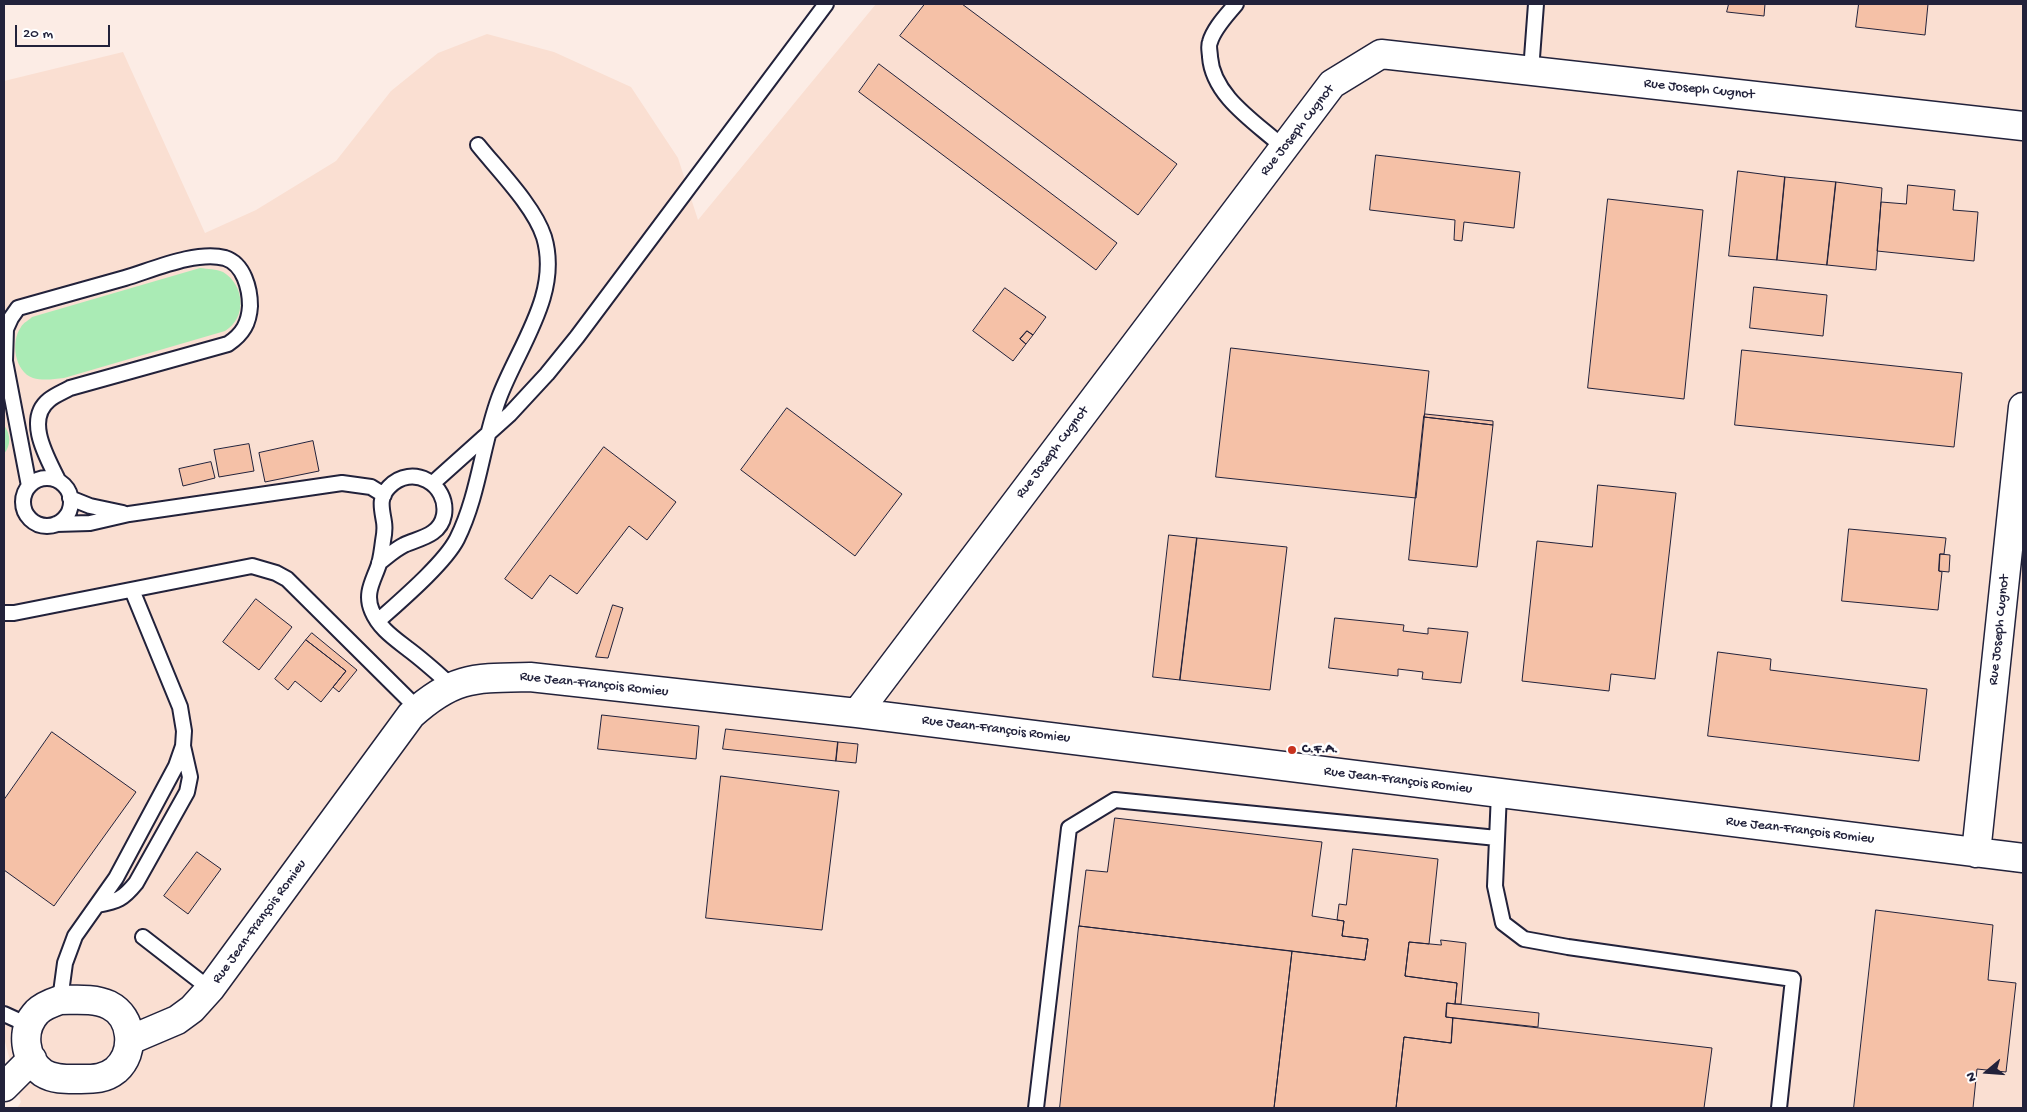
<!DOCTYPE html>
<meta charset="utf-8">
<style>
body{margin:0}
#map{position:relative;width:2027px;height:1112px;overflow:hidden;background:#fcece5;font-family:"Gochi Hand",sans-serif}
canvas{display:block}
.frame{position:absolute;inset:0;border:5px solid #22223b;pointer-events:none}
.north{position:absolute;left:1962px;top:1047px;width:50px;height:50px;-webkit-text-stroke:4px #fff;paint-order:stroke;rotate:252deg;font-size:14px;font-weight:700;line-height:20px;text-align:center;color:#22223b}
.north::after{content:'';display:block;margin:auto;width:18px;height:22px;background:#22223b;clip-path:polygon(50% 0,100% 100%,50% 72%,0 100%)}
.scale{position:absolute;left:15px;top:25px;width:95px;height:22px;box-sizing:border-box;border:2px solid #22223b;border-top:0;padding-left:6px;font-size:15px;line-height:18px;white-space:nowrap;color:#22223b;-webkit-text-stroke:4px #fff;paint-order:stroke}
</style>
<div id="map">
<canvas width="2027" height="1112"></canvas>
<div class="frame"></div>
<div class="north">N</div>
<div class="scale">20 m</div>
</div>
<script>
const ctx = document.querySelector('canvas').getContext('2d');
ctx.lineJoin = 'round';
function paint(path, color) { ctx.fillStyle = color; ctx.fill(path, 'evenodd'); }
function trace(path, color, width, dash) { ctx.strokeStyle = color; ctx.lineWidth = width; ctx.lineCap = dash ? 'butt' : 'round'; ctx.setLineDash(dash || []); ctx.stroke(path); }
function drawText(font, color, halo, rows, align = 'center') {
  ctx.font = font + ' "Gochi Hand",sans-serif'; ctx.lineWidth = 5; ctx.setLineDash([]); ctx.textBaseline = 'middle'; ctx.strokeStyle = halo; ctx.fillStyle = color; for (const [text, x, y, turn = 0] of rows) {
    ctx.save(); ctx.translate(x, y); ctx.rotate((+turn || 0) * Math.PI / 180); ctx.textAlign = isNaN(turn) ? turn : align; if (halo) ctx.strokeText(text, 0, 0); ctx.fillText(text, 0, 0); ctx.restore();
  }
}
const built = new Path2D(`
 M876,4H2023V1108H17L21,1102L4,1038V81L123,52L205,233L256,210L336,161L391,91L438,53L487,34L554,52L631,87L678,158L698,220Z`);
const green = new Path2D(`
 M200,268C208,269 216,269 223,272C245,285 247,318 225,331L64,378C54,379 43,381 33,378C15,372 10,342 21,327C23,323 29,320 32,317Z
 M4,425C11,435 11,445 4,454Z`);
const building = new Path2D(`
 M925,4H962L1177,164L1138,215L900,36Z
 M1729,4H1765L1764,16L1727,12Z
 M1859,4H1928L1925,35L1856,27Z
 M879,64L1117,243L1096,270L859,92Z
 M1376,155L1520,172L1514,228L1464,222L1462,241L1454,240L1455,220L1370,210Z
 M1738,171L1785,177L1777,260L1729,256Z
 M1785,177L1836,182L1827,265L1777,260Z
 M1836,182L1882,188L1876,270L1827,265Z
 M1908,185L1955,190L1953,210L1978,212L1974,261L1877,251L1881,202L1906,204Z
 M1608,199L1703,210L1684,399L1588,388Z
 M1754,287L1827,295L1823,336L1750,328Z
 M1005,288L1046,317L1033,335L1027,331L1020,339L1026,344L1013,361L973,331Z
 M1027,331L1033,335L1026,344L1020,339Z
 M1231,348L1429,371L1416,498L1216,477Z
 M1742,350L1962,373L1954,447L1735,425Z
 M787,408L902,494L855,556L741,470Z
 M1425,414L1493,421V425L1424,417Z
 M1424,417L1493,425L1477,567L1409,560Z
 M313,441L319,471L265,482L259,453Z
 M249,444L254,471L219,477L214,450Z
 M604,447L676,502L647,540L629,526L577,594L550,575L532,599L505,579Z
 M211,462L215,478L183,486L179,469Z
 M1598,485L1676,493L1655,679L1611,674L1609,691L1522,681L1537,541L1592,547Z
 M1849,529L1946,538L1944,554H1940L1939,571L1942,572L1938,610L1842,601Z
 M1169,535L1197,538L1180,680L1153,677Z
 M1197,538L1287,547L1270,690L1180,680Z
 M1940,554L1950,555L1949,572L1939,571Z
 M256,599L292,627L259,670L223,642Z
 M613,605L623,608L608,658L596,657Z
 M1335,618L1404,625L1403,631L1428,634V628L1468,632L1461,683L1422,679L1423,672L1398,669V676L1329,668Z
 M312,633L357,670L339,692L333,687L346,671L306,640Z
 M306,640L346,671L321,702L295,681L288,690L275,679Z
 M1718,652L1771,659L1770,670L1927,689L1919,761L1708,736Z
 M602,715L699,726L696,759L598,749Z
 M726,729L838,742L836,761L723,749Z
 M52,732L136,792L54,906L4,870V800Z
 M838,742L858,744L856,763L836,761Z
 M721,776L839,791L822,930L706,918Z
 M1115,818L1322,842L1312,916L1344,921L1342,936L1368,939L1365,960L1079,926L1086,870L1107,872Z
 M1353,849L1438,859L1429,944L1409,942L1405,976L1457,983L1455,1004L1447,1003L1446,1017L1453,1018L1451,1043L1404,1037L1396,1108H1274L1292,951L1365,960L1368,939L1342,936L1344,921L1337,920L1339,904L1346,905Z
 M197,852L221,869L188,914L164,896Z
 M1876,910L1993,925L1988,980L2016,983L2006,1072L1977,1069L1973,1108H1854Z
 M1079,926L1292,951L1274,1108H1060Z
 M1441,940L1466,943L1461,1004H1455L1457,983L1405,976L1409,942L1441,945Z
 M1447,1003L1539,1013L1538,1027L1446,1017Z
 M1453,1018L1712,1048L1704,1108H1396L1404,1037L1451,1043Z`);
const service = new Path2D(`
 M1236,4C1227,15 1214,28 1210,42C1208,46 1210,53 1210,57C1213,97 1257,123 1284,148
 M1531,71L1536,4
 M23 502a24 24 0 1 1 48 0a24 24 0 1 1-48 0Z
 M433,483L510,414L547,374L577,337L826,4
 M29,486L5,361L6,329L11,318L18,308C54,298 89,288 125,278C152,270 197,250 225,258C244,264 250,289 250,306C249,323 243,334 228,344L70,388C63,392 55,395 49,400C24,420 48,459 58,480
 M70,498L90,506L123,513
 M56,524L90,523L129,514L342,483L371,487L384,495
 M379,563C387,557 394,550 404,545C419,538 440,536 444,515C449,484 412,463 389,487C378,498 382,509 384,522C385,528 384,536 383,541C382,549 381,557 379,564C374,580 364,593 372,611C379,628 394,638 408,649C423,660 437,673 452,686
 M4,613H14L252,566L276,573L287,579L418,709
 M378,621C399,602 444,564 457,539C479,495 482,444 499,398C518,347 561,294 544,237C534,206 498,170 478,145
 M1499,793L1495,886L1503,923L1524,939L1568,947L1793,979L1779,1108
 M97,905C118,901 123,899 136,883L187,792L190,777L183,746
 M143,937L210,989
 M60,1000L65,963L75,936L116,878L176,766L183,746L184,731L180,707L132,590
 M4,1014L28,1025
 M1036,1108L1069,828L1115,800L1497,838`);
const minor = new Path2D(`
 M857,713L1332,84L1381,54L2023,126
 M1976,853L2023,407
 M60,1000C76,1000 94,998 109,1005C133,1017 136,1052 116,1070C105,1079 94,1079 81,1079C68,1079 54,1080 43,1073C24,1059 20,1030 37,1012C43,1006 51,1003 60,1000Z
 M130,1040L177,1020L192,1009L210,989L411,715C454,676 475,678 530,677L857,713L2023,858
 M4,1087L32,1059`);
const markers = [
 [1292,750,5,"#c8321e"]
];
const streetNames = [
 ["Rue Joseph Cugnot",1699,90,6],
 ["Rue Joseph Cugnot",1298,131,-52],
 ["Rue Joseph Cugnot",1053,453,-53],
 ["Rue Joseph Cugnot",2000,630,-84],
 ["Rue Jean-François Romieu",594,685,6],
 ["Rue Jean-François Romieu",996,730,7],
 ["Rue Jean-François Romieu",1398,781,7],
 ["Rue Jean-François Romieu",1800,831,7],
 ["Rue Jean-François Romieu",260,922,-54]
];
const poiNames = [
 ["C.F.A.",1302,750]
];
paint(built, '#fadfd2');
paint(green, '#aaebb5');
paint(building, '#f5c1a7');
trace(building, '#22223b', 1);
trace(service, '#22223b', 18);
trace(minor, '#22223b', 31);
trace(service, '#fff', 14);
trace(minor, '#fff', 28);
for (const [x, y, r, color] of markers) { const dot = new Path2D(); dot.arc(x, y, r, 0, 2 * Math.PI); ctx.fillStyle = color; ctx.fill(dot); trace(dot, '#fff', 2); }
drawText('14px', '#22223b', '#fff', streetNames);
drawText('bold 14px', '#22223b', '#fff', poiNames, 'left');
</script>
